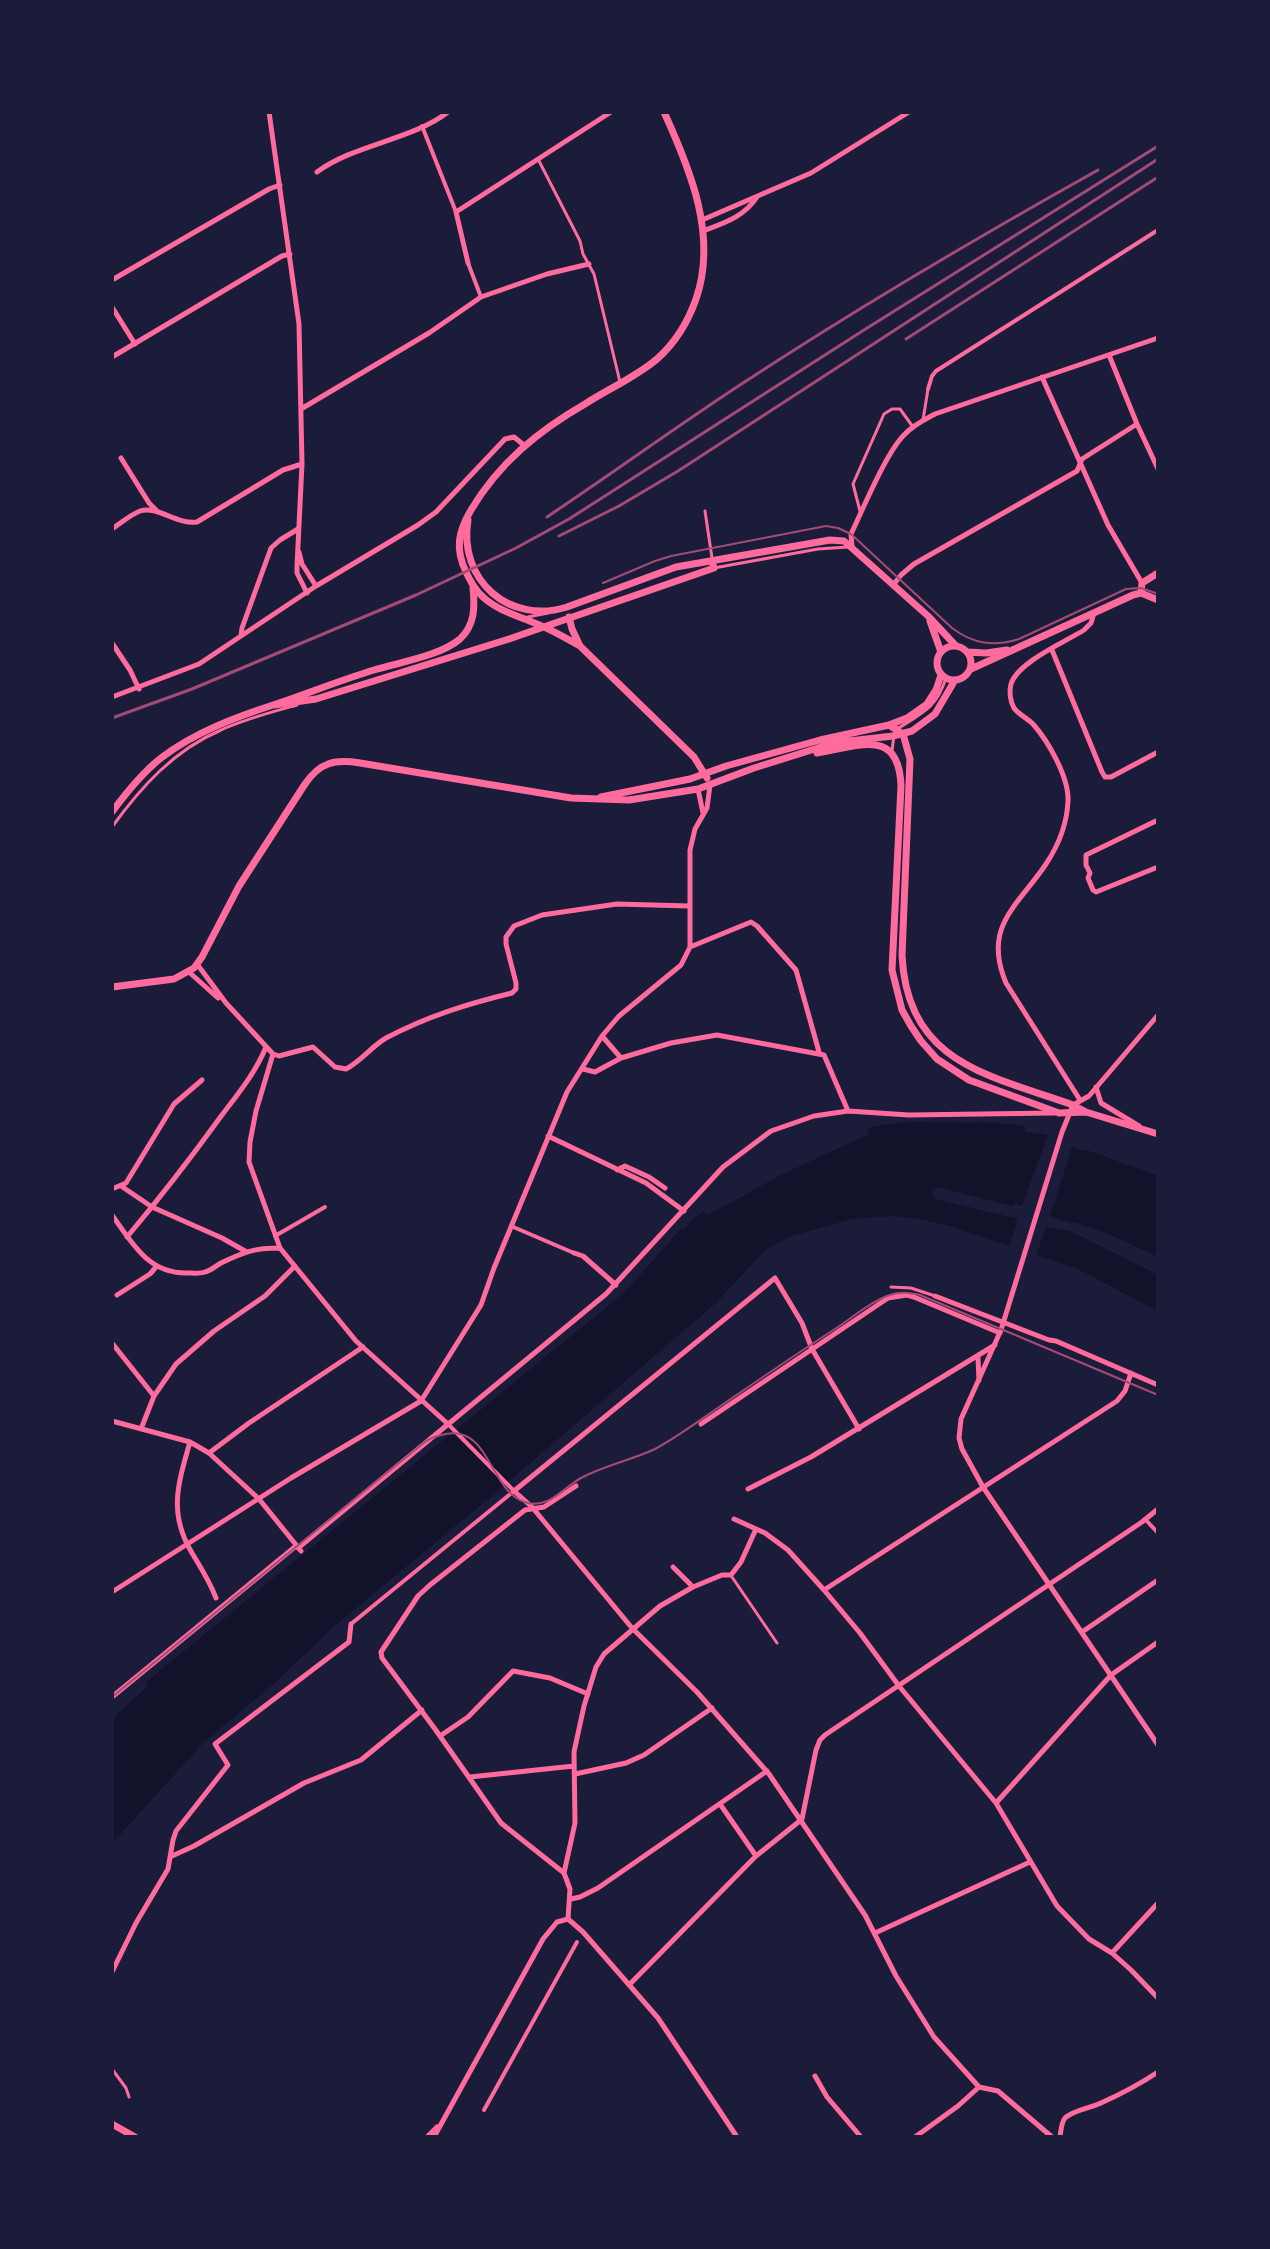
<!DOCTYPE html>
<style>
body{margin:0}
#map{position:relative;width:1270px;height:2249px;overflow:hidden;background:#1b1b3a;font-family:Poppins,sans-serif}
canvas{display:block}
.frame{position:absolute;inset:0;border:114px solid #1b1b3a;pointer-events:none}
</style>
<div id="map">
<canvas width="1270" height="2249"></canvas>
<div class="frame"></div>
</div>
<script>
const ctx = document.querySelector('canvas').getContext('2d');
ctx.lineJoin = 'round';
function paint(path, color) { ctx.fillStyle = color; ctx.fill(path, 'evenodd'); }
function trace(path, color, width, dash) { ctx.strokeStyle = color; ctx.lineWidth = width; ctx.lineCap = dash ? 'butt' : 'round'; ctx.setLineDash(dash || []); ctx.stroke(path); }
const water = new Path2D(`
 M916,1122L996,1123L1025,1126V1132C1032,1133 1039,1133 1046,1135C1060,1139 1078,1152 1090,1151L1158,1176V1257L1118,1238L1075,1222L1071,1223L1014,1204L1013,1206L933,1189L934,1197L936,1199L1070,1231L1147,1269L1158,1276V1311L1076,1268L947,1225L912,1218L893,1216L852,1219L792,1236L765,1250L716,1303L494,1494L332,1628L278,1680L203,1743L116,1839L112,1849V1719L148,1686L146,1682L624,1293L682,1228L684,1230L694,1218L704,1211L708,1215L785,1173L869,1134L867,1128L888,1124Z`);
const pier = new Path2D(`
 M1049,1132L1074,1141L1050,1216L1071,1223L1070,1231L1046,1227L1035,1259L1008,1250L1018,1219L936,1199L932,1195L933,1189L940,1188L1013,1206L1014,1203L1022,1206Z`);
const service = new Path2D(`
 M538,159L580,241L583,254L594,274L620,382
 M923,420L928,389
 M705,511L712,558
 M860,511L853,484L884,414L892,409H900L913,427
 M714,568L818,549L848,547
 M528,617L548,613
 M897,729C922,713 936,709 946,678
 M892,751L894,735
 M112,827C141,787 174,750 221,730C245,719 272,712 297,705
 M891,1287L911,1288L935,1296
 M732,1577L777,1643
 M112,2069L126,2088L129,2097`);
const pedestrian = new Path2D(`
 M422,126L456,212
 M468,263L481,297
 M928,389L932,376L936,371L1158,230
 M511,1226L574,1253
 M275,1236L325,1207
 M1145,1519L1158,1533
 M351,1624L514,1491L448,1424
 M484,2110L577,1942`);
const minor = new Path2D(`
 M269,112L299,324L302,464L297,566V573L307,593
 M317,172C355,144 412,140 448,112
 M702,220L811,173L909,112
 M703,231C724,223 744,217 757,197
 M468,263L456,212L611,112
 M112,280L269,189L280,185
 M112,307L135,344
 M1109,355L1137,424L1158,469
 M112,357L282,256L290,254
 M1042,377L1108,525L1142,583
 M301,409L429,333L481,297L547,274L589,264
 M121,458L149,503L158,512
 M112,529C121,523 130,515 140,511C157,505 177,525 197,522L283,470L302,464
 M852,546L851,534C863,509 886,453 904,435C913,425 924,420 935,414L1158,338
 M299,552L302,564L316,586
 M894,584L901,575L914,564L1077,471L1082,459L1137,424
 M241,636L242,628L271,548L280,540L298,529
 M112,643L130,670L139,689
 M1052,650L1102,772L1105,777H1111L1158,752
 M112,697L199,664L316,586L418,525L436,512L505,439L514,437L525,446
 M698,789L703,813
 M1158,820L1086,855V865L1090,873L1088,878L1093,890L1096,892L1158,867
 M690,947L751,922L757,926L796,970L819,1052
 M197,964L226,1003L273,1054L279,1056L313,1047L335,1067L346,1069C361,1061 371,1047 386,1038C428,1016 467,1004 512,993L516,989V983L506,944V937L514,926L542,915L617,904L689,906
 M189,972L218,998
 M1158,1015L1089,1096L1073,1105L1062,1132L1001,1330L961,1419L959,1438L962,1449L983,1487L1158,1745
 M602,1036L621,1058
 M273,1054L256,1111L250,1142L249,1162L280,1248L356,1341L448,1424
 M583,1069L595,1072L621,1058L671,1043L717,1035L824,1055L848,1111
 M1096,1087L1101,1103L1139,1126
 M1080,1100L1006,983C982,926 1018,906 1046,864C1058,846 1067,823 1068,801C1069,777 1048,741 1033,724C1027,718 1018,714 1014,708C1010,701 1009,691 1011,684C1018,662 1065,642 1084,630L1091,623L1094,613
 M548,1136L646,1183L684,1211
 M617,1170L625,1166L649,1177L665,1188
 M121,1186L152,1207L222,1238L245,1251
 M112,1189L126,1183L174,1104L202,1080
 M112,1215C132,1243 148,1273 186,1273C192,1273 200,1274 205,1272C210,1271 216,1266 221,1263C244,1252 254,1248 280,1248
 M127,1237C159,1199 190,1159 219,1119C236,1096 255,1074 266,1047
 M574,1253L583,1256L616,1285
 M117,1295L150,1274L156,1267
 M935,1296L1049,1340L1056,1341L1158,1385
 M112,1343L154,1396
 M978,1358L979,1380
 M112,1421L190,1442L209,1453L259,1499L301,1551
 M701,1424L888,1298L907,1295L914,1297L1000,1333
 M141,1429L154,1396L176,1364L214,1331L265,1296L295,1266
 M859,1429L812,1349L802,1323L775,1278L514,1491L532,1507L632,1628L697,1692L769,1774L865,1915L896,1976L934,2037L979,2087L998,2091L1052,2137
 M190,1442C178,1484 168,1513 192,1553C202,1570 209,1580 216,1598
 M209,1453L249,1423L363,1347
 M748,1489L811,1457L995,1345
 M734,1519L765,1533L788,1550L824,1590L860,1633L899,1686L996,1803L1057,1906L1089,1939L1112,1953L1131,1970L1158,1998
 M298,1548L606,1294L723,1167L771,1131L814,1116L848,1111L909,1115L1054,1113
 M673,1567L693,1587
 M824,1590L1117,1401L1125,1391L1131,1373
 M112,1592L291,1478L421,1401L481,1305L494,1268L567,1092L602,1036L619,1016L681,965L690,947V850L695,829L707,808L710,785
 M1082,1632L1158,1580
 M112,1697L296,1546
 M440,1736L468,1717L513,1671L550,1678L588,1694
 M575,1774L626,1763L644,1755L712,1708
 M470,1777L574,1766
 M996,1803L1111,1675L1158,1642
 M720,1804L756,1856
 M802,1819L816,1750L820,1740L825,1735L1142,1522L1158,1509
 M172,1856L194,1846L304,1783L361,1760L422,1710
 M564,1873L501,1823L435,1729L382,1658L381,1652L418,1596L430,1585L525,1510L544,1507L576,1486
 M564,1873L575,1823L574,1752L584,1706L596,1667L604,1654L660,1606L693,1587L722,1575H731L741,1562L756,1529
 M564,1873L570,1889L568,1919
 M571,1899L580,1897L598,1888L767,1771
 M568,1919L583,1932L658,2018L737,2137
 M875,1933L1030,1862
 M1112,1953L1158,1903
 M112,1972L136,1923L168,1869L173,1840L176,1831L228,1765L215,1744L349,1642L351,1624
 M629,1985L756,1856L801,1820
 M815,2076L827,2097L861,2137
 M427,2137L437,2127
 M434,2137L543,1939L557,1922L568,1919
 M915,2137L958,2106L979,2087
 M1060,2137C1061,2131 1061,2123 1065,2118C1073,2110 1091,2108 1101,2103C1121,2094 1140,2084 1158,2072`);
const secondary = new Path2D(`
 M468,520C458,580 509,625 567,607L676,567L830,540L844,541L928,616L956,646
 M1141,593L1142,583L1158,573
 M569,617L572,629L580,646L694,757L707,778
 M930,621L941,652
 M937 663a17 17 0 1 1 34 0a17 17 0 1 1-34 0Z
 M580,646C566,638 552,630 537,624C519,616 498,611 483,597C475,590 471,582 466,572C455,549 458,532 471,510C499,463 538,431 585,404C608,389 636,377 657,359C675,343 688,322 696,299C718,236 690,169 664,112
 M967,652L986,653L1007,650
 M971,669L1133,595L1141,593L1158,600
 M274,705L316,699L509,639L714,568L712,561
 M889,725L903,734L910,759L902,955C907,1063 988,1075 1073,1105L1086,1112L1158,1134
 M817,753C859,746 899,727 901,786L892,970L902,1010L911,1026L921,1041L937,1059L969,1080L1059,1113L1086,1112
 M601,797L690,779L726,766L820,740L889,725L907,718L927,704L936,690L941,675
 M112,812C126,793 142,773 161,758C195,732 236,717 276,704C309,693 341,680 374,670C400,662 440,656 460,639C475,625 475,607 473,588
 M112,987L174,979L194,968L202,957L239,886L305,784C320,762 335,759 360,763L571,798L629,800L698,789L754,768L821,747L849,741L893,736L912,731L935,714L955,680
 M112,2124L135,2137`);
const tram = new Path2D(`
 M603,583L655,561L671,556L826,526L838,528L851,534L952,628C973,644 994,647 1019,639L1126,589L1141,588L1158,594
 M112,1697L426,1441C492,1407 485,1494 528,1503C550,1508 564,1487 581,1478C605,1465 632,1460 655,1449C679,1436 700,1420 722,1405C760,1379 799,1352 838,1327C854,1316 872,1301 890,1295C900,1291 910,1293 920,1295L1158,1395
 M112,2137H113`);
const rail = new Path2D(`
 M906,339L1158,177
 M547,517C613,473 677,426 743,383C859,307 978,237 1098,170
 M559,536L619,506L678,471L1158,159
 M112,718L192,689L416,595L516,548L569,519L864,330L1158,146`);
paint(water, '#12122b');
paint(pier, '#1b1b3a');
trace(service, '#ff6b9d', 3);
trace(pedestrian, '#ff6b9d', 4);
trace(minor, '#ff6b9d', 5);
trace(secondary, '#ff6b9d', 7);
trace(tram, '#a44b75', 2);
trace(rail, '#a44b75', 3);
</script>
